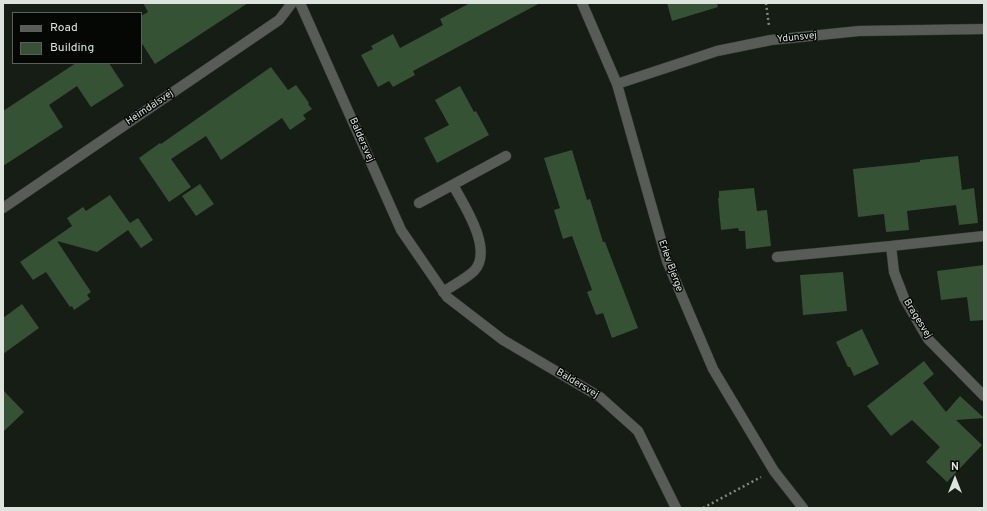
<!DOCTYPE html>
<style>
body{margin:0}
#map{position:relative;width:987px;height:511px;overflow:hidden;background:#151d14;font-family:Overpass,sans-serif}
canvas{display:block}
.frame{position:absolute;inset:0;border:4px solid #dde4dd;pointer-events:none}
.legend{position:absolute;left:12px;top:12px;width:130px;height:52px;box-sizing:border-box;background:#040704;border:1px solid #5b5f5b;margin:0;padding:5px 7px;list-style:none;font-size:12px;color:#dde4dd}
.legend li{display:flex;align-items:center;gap:8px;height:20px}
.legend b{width:20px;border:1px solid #5b5f5b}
.north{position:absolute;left:935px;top:459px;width:40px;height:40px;-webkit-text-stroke:3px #040704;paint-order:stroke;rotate:0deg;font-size:11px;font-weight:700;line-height:16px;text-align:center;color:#dde4dd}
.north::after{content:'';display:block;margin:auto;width:14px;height:18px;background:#dde4dd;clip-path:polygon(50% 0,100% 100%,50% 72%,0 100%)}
</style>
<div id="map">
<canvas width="987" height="511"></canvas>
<div class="frame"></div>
<ul class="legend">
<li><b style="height:5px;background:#585c57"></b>Road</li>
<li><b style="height:11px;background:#365234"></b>Building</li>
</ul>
<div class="north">N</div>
</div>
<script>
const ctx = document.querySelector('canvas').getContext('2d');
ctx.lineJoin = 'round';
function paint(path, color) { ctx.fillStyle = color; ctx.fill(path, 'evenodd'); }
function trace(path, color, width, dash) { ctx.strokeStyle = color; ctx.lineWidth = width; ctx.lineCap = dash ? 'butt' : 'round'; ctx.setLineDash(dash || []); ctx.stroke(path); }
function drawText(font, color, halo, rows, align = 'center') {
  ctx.font = font + ' Overpass,sans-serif'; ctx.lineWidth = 3; ctx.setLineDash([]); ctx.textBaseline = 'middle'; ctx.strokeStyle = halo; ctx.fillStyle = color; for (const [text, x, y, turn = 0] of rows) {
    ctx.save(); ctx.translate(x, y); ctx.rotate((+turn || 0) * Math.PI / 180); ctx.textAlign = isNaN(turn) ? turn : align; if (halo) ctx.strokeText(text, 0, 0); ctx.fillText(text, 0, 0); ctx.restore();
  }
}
const building = new Path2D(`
 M143,3H248L155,64L141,42V16L148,12Z
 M470,3H540L413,71L415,75L393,87L389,81L378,87L361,55L373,49L371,46L393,34L400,48L443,25L440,19Z
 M667,3H717L718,7L672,21Z
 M76,63H109L124,86L91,107L77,86L49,105L63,127L3,166V111Z
 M271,67L288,90L296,85L309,103L308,104L312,109L303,115L306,119L290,130L282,118L221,160L206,136L171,159L191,187L169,202L139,158L160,143L161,144Z
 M460,86L474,112L476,111L489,135L437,163L424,138L449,125L435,100Z
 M572,150L587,200L590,199L603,242H605L638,328L612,338L603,313L596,315L587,292L592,290L572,236L563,239L554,210L560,208L544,158Z
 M958,156L962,190L974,188L978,223L959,225L956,205L907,211L909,230L886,232L884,214L858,217L853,169L920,162V160Z
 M200,184L214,204L196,216L182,196Z
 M754,188L757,211L767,210L771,246L746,249L745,231H739L738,228L721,230L718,198H719V191Z
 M110,195L130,223L138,218L153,240L141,248L128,230L97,252L57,241L91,292L87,295L90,299L74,310L72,306L70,307L46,272L33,280L20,262L72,226L67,218L83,207L86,211Z
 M984,265V320L970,321L967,297L941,300L937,271Z
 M843,272L847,311L803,315L800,275Z
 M22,304L39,328L3,354V318Z
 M862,329L879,364L854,376L850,367H848L836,342Z
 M924,361L934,374L923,383L946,412L960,396L984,418L956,420L982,445L947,482L926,462L940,447L912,420L891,436L867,406Z
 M3,390L24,412L3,432Z`);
const path = new Path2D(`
 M766,3L769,26
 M703,508L761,477`);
const minor = new Path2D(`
 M300,3L401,230L447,297L503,340L600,397L638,431L676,508
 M582,3L617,84L667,261L713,369L774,471L803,508
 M617,84L717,51L771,40L859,31L984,29
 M419,203L506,156
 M3,208L279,20L292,3
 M891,246L894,272L904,298L928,339L984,396
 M777,257L891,246L984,236
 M443,292C452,286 467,278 474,271C494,250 464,205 453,185`);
const streetNames = [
 ["Ydunsvej",797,38,-6],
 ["Heimdalsvej",150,108,-34],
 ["Baldersvej",361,140,66],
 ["Erlev Bjerge",670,266,70],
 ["Bragesvej",917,319,58],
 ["Baldersvej",577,384,31]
];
paint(building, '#365234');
trace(minor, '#313930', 11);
trace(path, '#808880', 2.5, [2, 3]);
trace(minor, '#585c57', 10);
drawText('10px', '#dde4dd', '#040704', streetNames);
</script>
